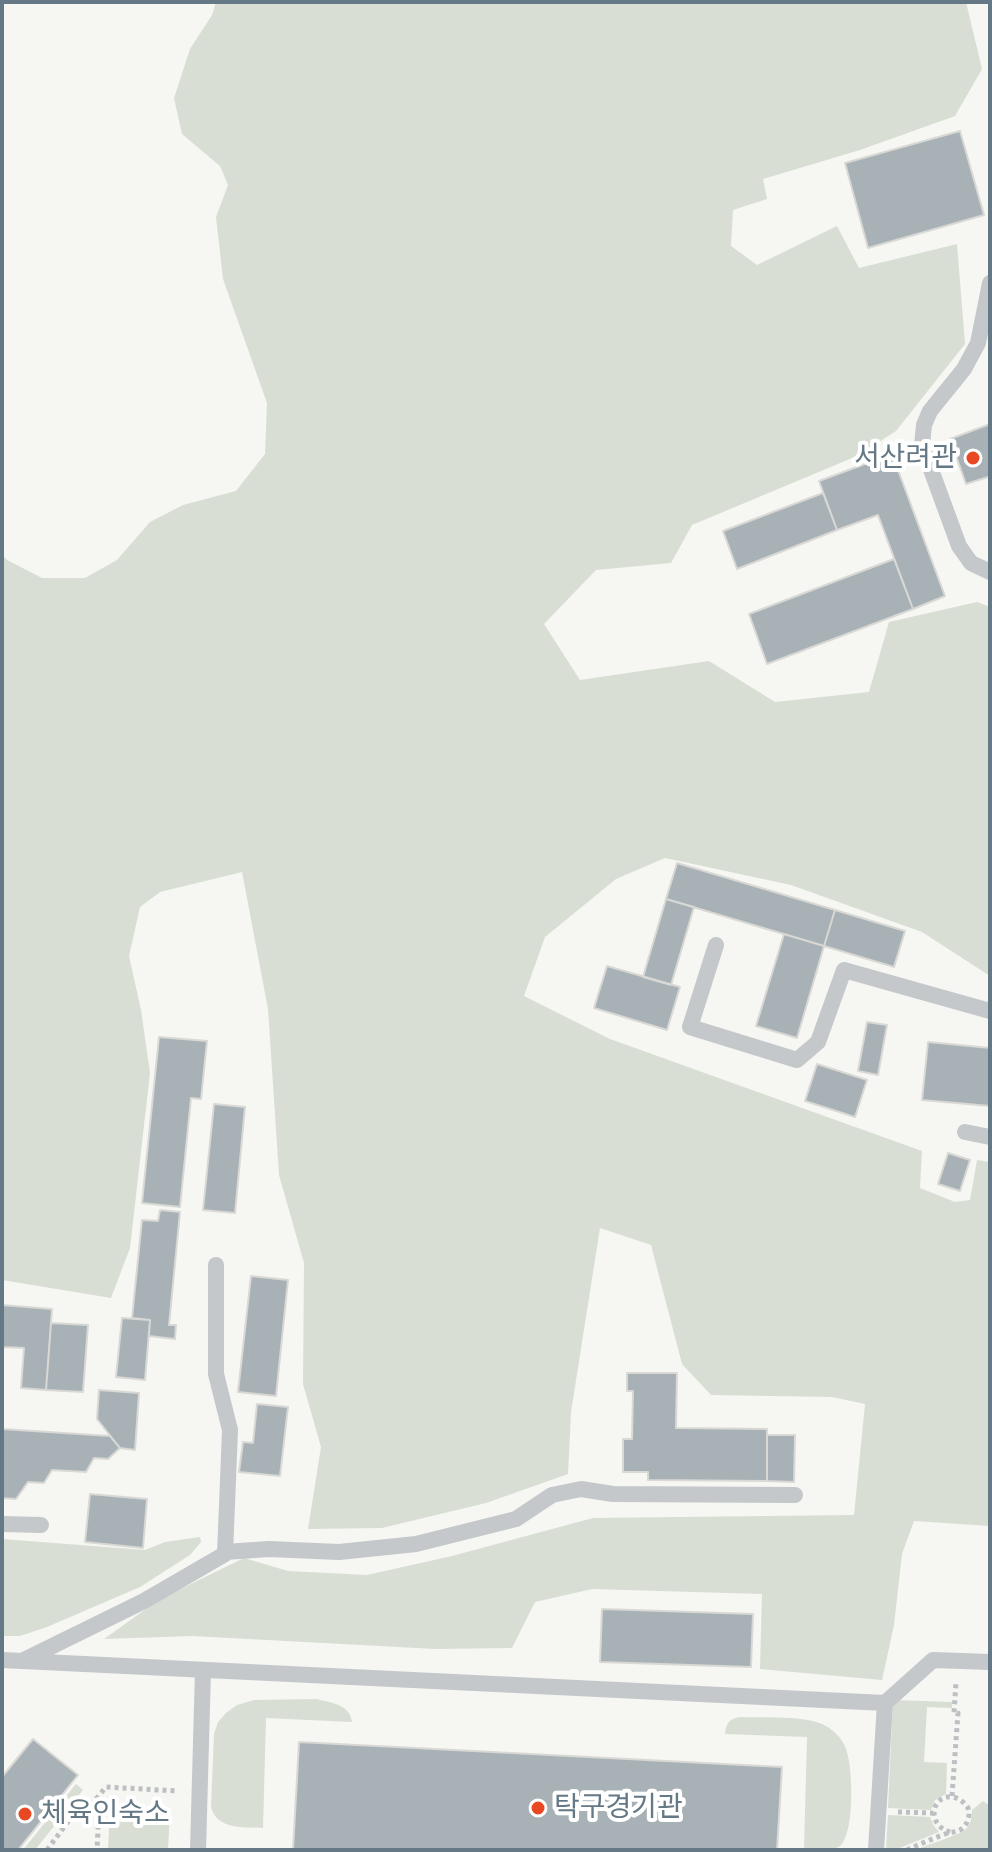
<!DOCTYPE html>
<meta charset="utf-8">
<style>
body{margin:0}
#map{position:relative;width:992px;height:1852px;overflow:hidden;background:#f6f6f3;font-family:"Alegreya Sans",sans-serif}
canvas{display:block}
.frame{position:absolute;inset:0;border:4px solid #647885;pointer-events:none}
</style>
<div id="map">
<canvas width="992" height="1852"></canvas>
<div class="frame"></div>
</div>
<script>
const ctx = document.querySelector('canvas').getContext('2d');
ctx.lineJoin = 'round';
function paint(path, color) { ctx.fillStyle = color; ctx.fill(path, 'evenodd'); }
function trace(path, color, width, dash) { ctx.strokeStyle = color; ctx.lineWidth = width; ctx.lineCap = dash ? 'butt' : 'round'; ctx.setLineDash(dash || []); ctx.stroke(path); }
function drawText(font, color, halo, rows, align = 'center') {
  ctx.font = font + ' "Alegreya Sans","Noto Sans KR",sans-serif'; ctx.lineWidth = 8; ctx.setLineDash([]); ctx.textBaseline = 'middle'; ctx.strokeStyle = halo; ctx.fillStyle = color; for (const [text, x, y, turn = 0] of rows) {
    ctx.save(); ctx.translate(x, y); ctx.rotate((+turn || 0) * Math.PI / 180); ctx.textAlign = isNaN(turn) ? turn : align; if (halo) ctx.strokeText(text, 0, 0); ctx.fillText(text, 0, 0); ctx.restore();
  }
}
const green = new Path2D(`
 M216,2H966L982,69L955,116L860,150L763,179L767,199L733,210L731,246L757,265L837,226L859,268L957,244L965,344L896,431L857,456L692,525L671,563L596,570L544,624L580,680L709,661L775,702L869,692L889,622L977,602L990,607V976L922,932L791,885L665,858L616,879L545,937L524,996L610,1039L922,1151L920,1188L955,1202L970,1200L977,1160L990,1162V1526L914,1521L902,1554L894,1625L882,1680L760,1669L762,1594L592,1589L535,1602L512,1648L436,1649L192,1636L104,1639L160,1599L244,1558L288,1571L367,1575L452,1556L593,1518L854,1515L865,1404L832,1397L711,1395L682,1364L651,1245L600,1228L571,1412L568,1474L486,1503L382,1528L308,1529L321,1447L303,1384L304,1263L279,1175L268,1009L242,872L160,892L140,907L129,956L141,1010L150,1073L130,1248L111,1298L2,1280V554L7,560L42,578H85L117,560L150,522L183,505L236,491L265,454L267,403L223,279L216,217L228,185L220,166L182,134L174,98L190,49L212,15Z
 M200,1537L201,1542L190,1555L140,1587L47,1627L20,1636H2V1539L145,1550L165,1542Z
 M317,1699C331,1703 350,1704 352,1722L266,1718L263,1828C243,1827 217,1830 211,1807L214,1734L218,1722L226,1713L237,1705L254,1700Z
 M893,1700L952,1702V1708L927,1707L924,1762L947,1763L946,1794L935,1800L931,1810L888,1808Z
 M740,1717C763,1718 807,1715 826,1726C835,1731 843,1740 846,1749C853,1767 855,1833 840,1846C832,1852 814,1850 804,1849L807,1737L725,1734C726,1723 729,1719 740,1717Z
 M76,1784L83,1790L35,1850H23Z
 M983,1801L990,1806V1850H915C924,1846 962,1834 966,1829C971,1824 972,1817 972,1810Z
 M110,1809L170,1811L168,1850H108Z
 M888,1815L930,1817L934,1826L939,1832L895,1850H886Z`);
const building = new Path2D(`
 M960,131L984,215L868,248L845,163Z
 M990,424V482L988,477L966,484L950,439Z
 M892,454L945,596L913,609L878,515L837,530L819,481Z
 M823,493L837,530L737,569L723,531Z
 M894,559L913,609L767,664L749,614Z
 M677,863L835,910L824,946L666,899Z
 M666,899L694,907L671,985L643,977Z
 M835,910L905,931L894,967L824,946Z
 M784,934L824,946L797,1038L756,1026Z
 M607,966L680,987L667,1030L594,1008Z
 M867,1022L887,1025L878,1075L858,1071Z
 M159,1037L207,1041L201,1099L191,1098L180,1207L142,1203Z
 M928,1042L990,1048V1106L922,1100Z
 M817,1064L867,1080L855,1117L805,1101Z
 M214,1104L245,1107L235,1213L203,1210Z
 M948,1153L970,1160L960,1191L938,1184Z
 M160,1210L180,1212L169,1325H176L175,1339L149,1336L150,1320L132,1318L142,1220L158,1221Z
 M251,1276L288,1280L276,1396L238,1392Z
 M2,1305L52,1309L46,1390L21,1388L24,1348L2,1347Z
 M122,1318L150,1320L145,1380L116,1377Z
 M51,1323L88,1325L83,1392L46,1390Z
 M627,1373H677L676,1428L767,1429V1481L648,1480V1472H623V1439H632L633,1391H627Z
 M99,1390L139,1393L135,1450L120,1448L97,1419Z
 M257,1404L288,1407L280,1476L239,1472L243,1442L253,1443Z
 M2,1429L110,1436L120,1448L108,1459L94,1458L86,1472L52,1470L44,1483L28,1482L16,1499L2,1498Z
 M767,1435H795L794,1482L767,1481Z
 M90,1494L147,1499L143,1548L85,1542Z
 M602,1609L753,1614L751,1667L600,1662Z
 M33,1739L78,1775L18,1850H2V1777Z
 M299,1742L782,1767L777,1850H293Z`);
const path = new Path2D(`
 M952,1796L958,1713H954L956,1682
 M91,1805L106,1787L178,1791
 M898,1812L933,1813
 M47,1850L84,1800L99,1810L97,1850
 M907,1850C920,1844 934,1838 948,1833C952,1832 956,1832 960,1830C967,1826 971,1816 968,1808C965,1803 959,1798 953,1797C931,1794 926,1825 950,1832`);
const lane = new Path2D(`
 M990,283L978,343L964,369L930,411L924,425L922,445L959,546L971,563L990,572
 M716,945L690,1027L797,1060L818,1042L844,970L990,1011
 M965,1132L990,1137
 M2,1524L41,1525
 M225,1552L269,1549L339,1552L416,1544L516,1519L552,1495L581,1489L613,1494L795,1495
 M2,1660L885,1703
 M24,1660L144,1601L225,1554L230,1430L216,1374V1265
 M198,1850L203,1670
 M876,1850L885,1703L933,1660L990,1662`);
const markers = [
 [973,458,8,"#e84822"],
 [538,1808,8,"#e84822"],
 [25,1814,8,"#e84822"]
];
const poiNames = [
 ["서산려관",957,458,"right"],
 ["탁구경기관",554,1808],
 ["체육인숙소",41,1814]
];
paint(green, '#d8ded4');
paint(building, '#a8b1b6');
trace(building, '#d8d8d5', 2);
trace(path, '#bdc0c2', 5, [4, 4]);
trace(lane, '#c4c8cb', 16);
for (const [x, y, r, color] of markers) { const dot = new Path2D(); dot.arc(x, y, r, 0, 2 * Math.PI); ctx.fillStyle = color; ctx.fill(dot); trace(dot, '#fff', 3); }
drawText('28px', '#647885', '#fff', poiNames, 'left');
</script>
